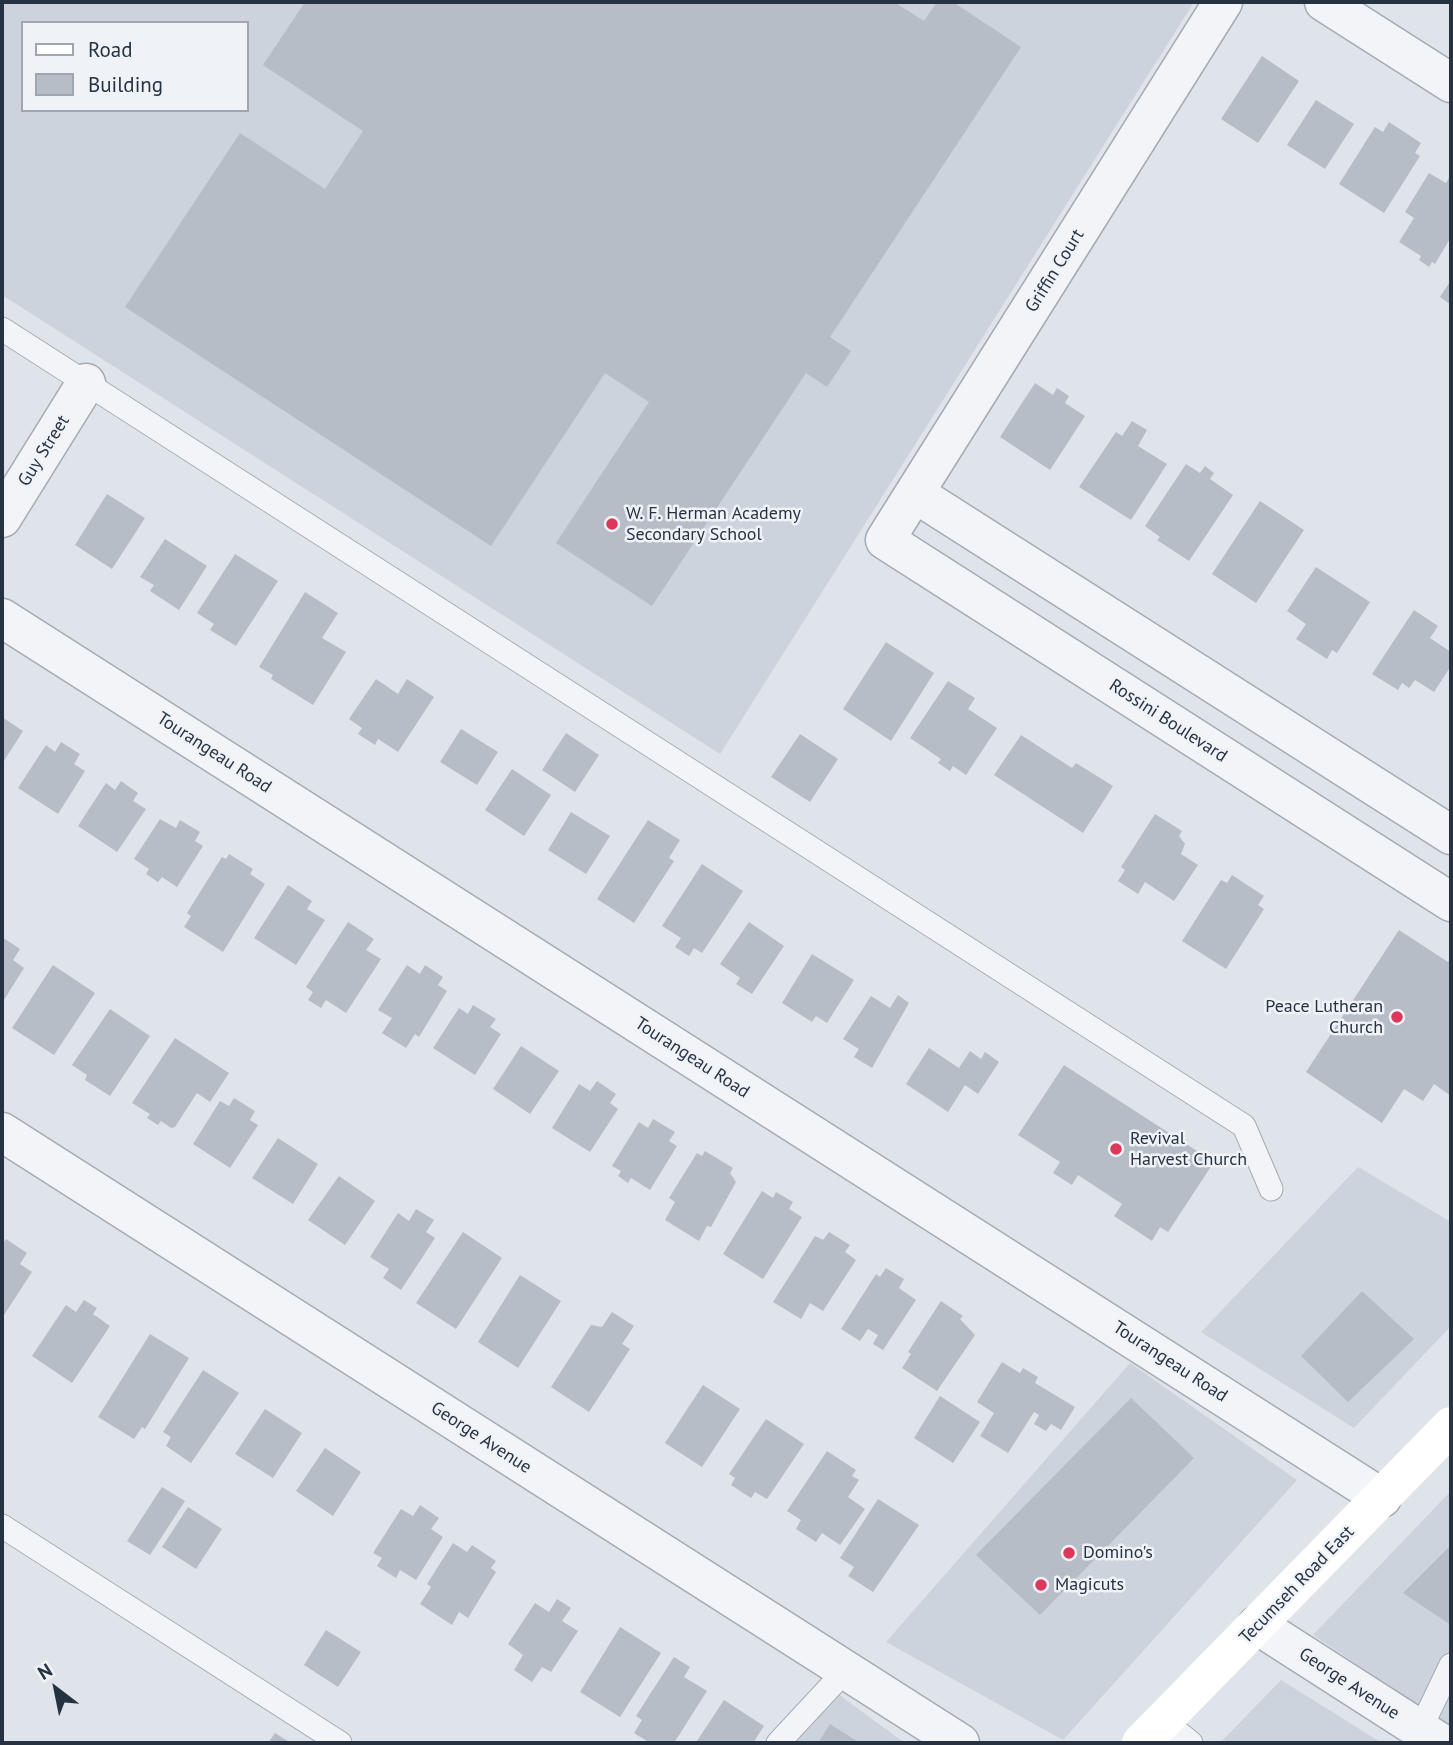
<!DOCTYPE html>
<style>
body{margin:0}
#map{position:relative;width:1453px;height:1745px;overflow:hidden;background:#dfe4ea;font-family:"PT Sans",sans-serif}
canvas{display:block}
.frame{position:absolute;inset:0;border:4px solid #263242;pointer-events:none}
.legend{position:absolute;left:21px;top:21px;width:228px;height:91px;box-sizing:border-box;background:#eff3f7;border:2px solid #9fa6af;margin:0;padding:9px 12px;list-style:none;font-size:21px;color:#263242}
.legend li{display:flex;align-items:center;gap:14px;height:35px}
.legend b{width:35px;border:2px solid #9fa6af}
.north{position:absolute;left:21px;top:1654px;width:70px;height:70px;-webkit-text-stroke:5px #eff3f7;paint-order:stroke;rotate:328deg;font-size:19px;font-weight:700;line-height:28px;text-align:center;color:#263242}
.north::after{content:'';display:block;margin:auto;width:24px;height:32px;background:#263242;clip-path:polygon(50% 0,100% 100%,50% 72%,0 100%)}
</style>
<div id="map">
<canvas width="1453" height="1745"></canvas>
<div class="frame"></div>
<ul class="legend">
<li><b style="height:9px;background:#fff"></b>Road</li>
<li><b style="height:19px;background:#b6bdc7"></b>Building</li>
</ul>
<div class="north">N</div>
</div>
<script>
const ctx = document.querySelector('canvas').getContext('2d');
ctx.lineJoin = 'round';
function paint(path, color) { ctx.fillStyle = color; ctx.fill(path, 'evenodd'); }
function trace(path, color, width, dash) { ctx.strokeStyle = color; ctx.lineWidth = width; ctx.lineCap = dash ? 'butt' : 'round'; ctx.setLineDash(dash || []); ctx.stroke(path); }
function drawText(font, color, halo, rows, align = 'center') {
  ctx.font = font + ' "PT Sans",sans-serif'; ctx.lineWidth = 5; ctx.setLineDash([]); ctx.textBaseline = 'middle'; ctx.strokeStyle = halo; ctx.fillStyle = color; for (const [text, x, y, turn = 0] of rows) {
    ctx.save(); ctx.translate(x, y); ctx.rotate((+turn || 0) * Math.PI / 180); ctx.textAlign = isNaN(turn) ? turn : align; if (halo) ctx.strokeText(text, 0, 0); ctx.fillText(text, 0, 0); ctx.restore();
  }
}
const built = new Path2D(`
 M2,2H1194L720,754L2,295ZM23,23H247V110H23Z
 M1358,1167L1451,1222V1326L1354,1428L1201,1332Z
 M1130,1363L1297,1480L1063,1740L886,1642Z
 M1451,1491V1727L1313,1635Z
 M1281,1680L1382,1743H1220Z
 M827,1686L905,1743H774Z`);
const building = new Path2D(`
 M305,2H894L924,21L937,2H953L1021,47L830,337L851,351L827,387L806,373L652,606L556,543L649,402L605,373L491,546L125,307L240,133L325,189L363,131L263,65Z
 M1262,56L1299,81L1258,143L1221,119Z
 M1316,100L1354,124L1325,169L1287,145Z
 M1389,122L1421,143L1415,153L1420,156L1384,213L1339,184L1375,127L1383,132Z
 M1429,173L1446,183L1451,174V237L1435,264L1432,262L1429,267L1419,260L1421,256L1399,242L1414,218L1405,212Z
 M1451,280V305L1440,297Z
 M1035,383L1053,395L1057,388L1069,396L1065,403L1085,416L1050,470L1000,437Z
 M1132,421L1147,430L1138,446L1167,464L1131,520L1079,487L1116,432L1122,436Z
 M1186,464L1200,473L1205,466L1214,473L1210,479L1233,495L1189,561L1157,540L1160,537L1145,526Z
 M107,494L145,518L112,569L75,545Z
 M1260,501L1304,530L1256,603L1212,574Z
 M165,539L207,566L179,610L150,591L154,585L140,577Z
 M235,554L278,581L236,646L210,630L214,624L197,613Z
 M1316,567L1370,602L1337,653L1332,650L1327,659L1296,639L1306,624L1287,611Z
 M305,592L338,613L322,638L346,652L313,705L271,679L273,675L259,667Z
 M1414,610L1438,626L1430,638L1451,652V666L1434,692L1415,680L1409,688L1402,683L1398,690L1372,674Z
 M886,642L934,673L891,741L843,709Z
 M376,679L398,694L407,679L434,697L398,752L378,739L375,745L358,734L362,728L349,719Z
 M948,681L975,698L968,709L997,728L966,775L953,766L950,771L938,763L941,759L910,738Z
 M2,717L23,731L2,764Z
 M461,729L498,752L477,785L440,762Z
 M566,733L599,755L575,792L542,770Z
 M800,734L838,759L810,802L771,777Z
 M1021,735L1072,768L1076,763L1113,786L1083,833L994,775Z
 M61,742L80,754L74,764L85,771L58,814L18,788L46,745L55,752Z
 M512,769L551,795L524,836L485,810Z
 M121,781L138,793L133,801L146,809L117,852L78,826L106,783L115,790Z
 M571,812L610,836L586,874L548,850Z
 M1155,814L1182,831L1179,836L1185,844L1181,854L1198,865L1174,901L1145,882L1138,894L1118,881L1125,870L1121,867Z
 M160,819L176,828L180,820L200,832L195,841L203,846L177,887L162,877L158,882L146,874L149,869L134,859Z
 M648,820L680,840L669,858L674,861L634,923L597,899Z
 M229,854L253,869L250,874L265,884L223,952L184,927L191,916L187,913L222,857L226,859Z
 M702,864L743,891L702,953L694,948L689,956L675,947L681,938L662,926Z
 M1232,875L1264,896L1258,905L1264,909L1226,969L1182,941L1221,880L1227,883Z
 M288,885L312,901L307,909L325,920L296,965L254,938Z
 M348,922L374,939L366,950L381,959L346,1013L326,1000L321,1008L308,1000L313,992L306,987Z
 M749,922L784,946L752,994L736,984L740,978L720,964Z
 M1399,930L1448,962L1451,957V1096L1434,1084L1423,1101L1404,1089L1382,1123L1306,1072Z
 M2,937L20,949L13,960L24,968L2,1003Z
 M812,954L854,980L827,1023L816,1016L812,1022L782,1003Z
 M53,965L95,993L54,1055L12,1028Z
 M407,965L420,974L425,965L443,977L438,985L447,991L419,1037L415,1034L406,1048L382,1033L392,1018L378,1010Z
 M898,995L909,1003L872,1068L854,1057L859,1049L843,1039L871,996L890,1008Z
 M473,1005L496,1019L490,1027L501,1034L475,1075L433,1048L459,1008L468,1014Z
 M110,1009L150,1036L110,1096L85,1080L87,1075L72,1065Z
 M175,1038L229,1073L210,1102L197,1093L175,1127L171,1128L161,1121L158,1125L147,1118L150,1114L132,1103Z
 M521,1046L559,1071L530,1114L493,1089Z
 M929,1048L959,1068L970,1051L981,1059L985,1052L999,1062L978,1094L965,1085L948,1112L906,1084Z
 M1064,1065L1214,1162L1168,1232L1160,1227L1152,1241L1114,1216L1122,1204L1078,1175L1072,1185L1053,1173L1060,1162L1018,1135Z
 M597,1081L616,1094L610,1103L618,1109L590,1152L552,1128L579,1084L590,1091Z
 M234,1098L255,1111L250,1120L258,1125L230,1168L193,1144L220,1101L229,1106Z
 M653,1119L675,1132L669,1141L677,1146L650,1190L631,1178L628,1183L618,1176L621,1171L612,1166L639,1122L648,1128Z
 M278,1138L318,1164L293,1204L252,1178Z
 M705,1151L733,1168L730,1173L736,1182L711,1227L707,1226L699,1241L665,1220L675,1202L669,1198L697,1153L702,1156Z
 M339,1176L375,1201L345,1245L308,1220Z
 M762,1191L773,1198L776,1192L793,1202L789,1209L802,1217L763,1279L723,1254Z
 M416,1209L434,1220L426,1232L435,1238L401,1290L383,1278L389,1269L370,1257L398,1213L409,1221Z
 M463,1232L502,1258L456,1329L416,1303Z
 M829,1232L850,1245L845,1252L856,1260L823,1311L810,1303L801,1319L773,1302L815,1236L823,1240Z
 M6,1239L27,1253L20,1264L32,1272L2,1318V1245Z
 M886,1268L904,1279L899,1288L916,1300L883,1350L873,1344L878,1335L868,1329L860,1341L841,1329L876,1274L880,1277Z
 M520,1275L561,1301L518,1368L478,1342Z
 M1362,1291L1414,1339L1348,1402L1301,1356Z
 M84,1300L97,1308L93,1314L110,1326L72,1383L32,1356L66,1305L76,1312Z
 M941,1301L963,1316L960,1319L975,1335L937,1391L902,1368L911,1354L908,1352Z
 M612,1312L634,1326L622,1344L630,1349L589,1412L551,1387L591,1325L602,1327Z
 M150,1334L189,1358L145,1429L142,1427L134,1439L98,1417Z
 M1002,1362L1020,1373L1023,1368L1038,1377L1035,1383L1075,1407L1061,1430L1051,1424L1046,1431L1034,1424L1039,1415L1034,1412L1008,1453L980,1436L994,1413L977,1402Z
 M203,1370L239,1393L191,1463L166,1446L171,1437L163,1432Z
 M703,1385L740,1409L702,1467L665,1443Z
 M940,1396L980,1422L953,1463L914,1438Z
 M1131,1398L1194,1458L1040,1615L976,1555Z
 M265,1409L302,1433L273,1478L235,1454Z
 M766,1419L804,1444L767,1499L755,1492L751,1498L731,1485L735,1478L729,1474Z
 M325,1448L361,1472L333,1516L296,1491Z
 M827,1451L856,1470L852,1476L859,1480L848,1497L865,1509L840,1545L822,1533L816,1542L796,1529L801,1520L787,1511Z
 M162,1487L185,1501L150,1555L127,1541Z
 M878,1499L919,1525L873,1592L848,1576L854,1567L840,1558Z
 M420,1505L439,1518L431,1529L443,1537L416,1580L400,1570L396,1578L377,1566L382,1558L373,1553L401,1509L413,1516Z
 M188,1507L222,1529L196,1569L162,1547Z
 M453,1543L467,1552L472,1545L496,1561L491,1568L496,1572L468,1618L459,1612L452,1625L420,1604L431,1587L427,1584Z
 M1451,1545V1625L1403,1593Z
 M557,1599L571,1608L562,1621L578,1631L551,1672L542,1667L532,1682L514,1670L523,1655L508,1644L535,1603L549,1612Z
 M620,1627L661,1653L620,1717L580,1692Z
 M326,1630L361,1652L338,1687L304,1665Z
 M674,1657L690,1667L684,1677L707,1691L674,1743H650L634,1733L642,1720L636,1716Z
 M724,1700L764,1726L753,1743H701L697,1741Z
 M830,1724L860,1743H818Z
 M275,1733L291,1743H268Z`);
const lane = new Path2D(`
 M2,329L1244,1126L1271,1189
 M2,1526L340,1743
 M1164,1721L1191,1743
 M1415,1740L1451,1665
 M778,1743L846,1670`);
const street = new Path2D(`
 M1223,2L885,540L1451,902
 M1324,2L1451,83
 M916,494L1451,835
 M2,518L86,383
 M2,618L1382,1498
 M2,1132L960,1743
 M1257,1625L1441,1743`);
const secondary = new Path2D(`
 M1141,1743L1451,1426`);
const markers = [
 [612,524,7,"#db385a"],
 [1397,1017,7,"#db385a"],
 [1116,1149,7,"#db385a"],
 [1069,1553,7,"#db385a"],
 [1041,1585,7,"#db385a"]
];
const streetNames = [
 ["Griffin Court",1055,271,-58],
 ["Guy Street",44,451,-58],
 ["Rossini Boulevard",1168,721,33],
 ["Tourangeau Road",214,753,33],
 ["Tourangeau Road",692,1058,33],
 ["Tourangeau Road",1170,1362,33],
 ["George Avenue",481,1438,33],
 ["Tecumseh Road East",1297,1585,-46],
 ["George Avenue",1349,1684,33]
];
const poiNames = [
 ["W. F. Herman Academy",626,514],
 ["Secondary School",626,535],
 ["Peace Lutheran",1383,1007,"right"],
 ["Church",1383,1028,"right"],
 ["Revival",1130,1139],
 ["Harvest Church",1130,1160],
 ["Domino's",1083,1553],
 ["Magicuts",1055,1585]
];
paint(built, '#cdd3dc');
paint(building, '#b6bdc7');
trace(lane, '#a4abb4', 25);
trace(street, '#a4abb4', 41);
trace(lane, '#f2f4f8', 23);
trace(street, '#f2f4f8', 38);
trace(secondary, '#fff', 38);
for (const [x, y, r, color] of markers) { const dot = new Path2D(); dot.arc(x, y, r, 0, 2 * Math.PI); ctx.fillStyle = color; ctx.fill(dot); trace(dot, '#eff3f7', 2.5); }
drawText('18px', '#263242', '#eff3f7', streetNames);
drawText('18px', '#263242', '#eff3f7', poiNames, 'left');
</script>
